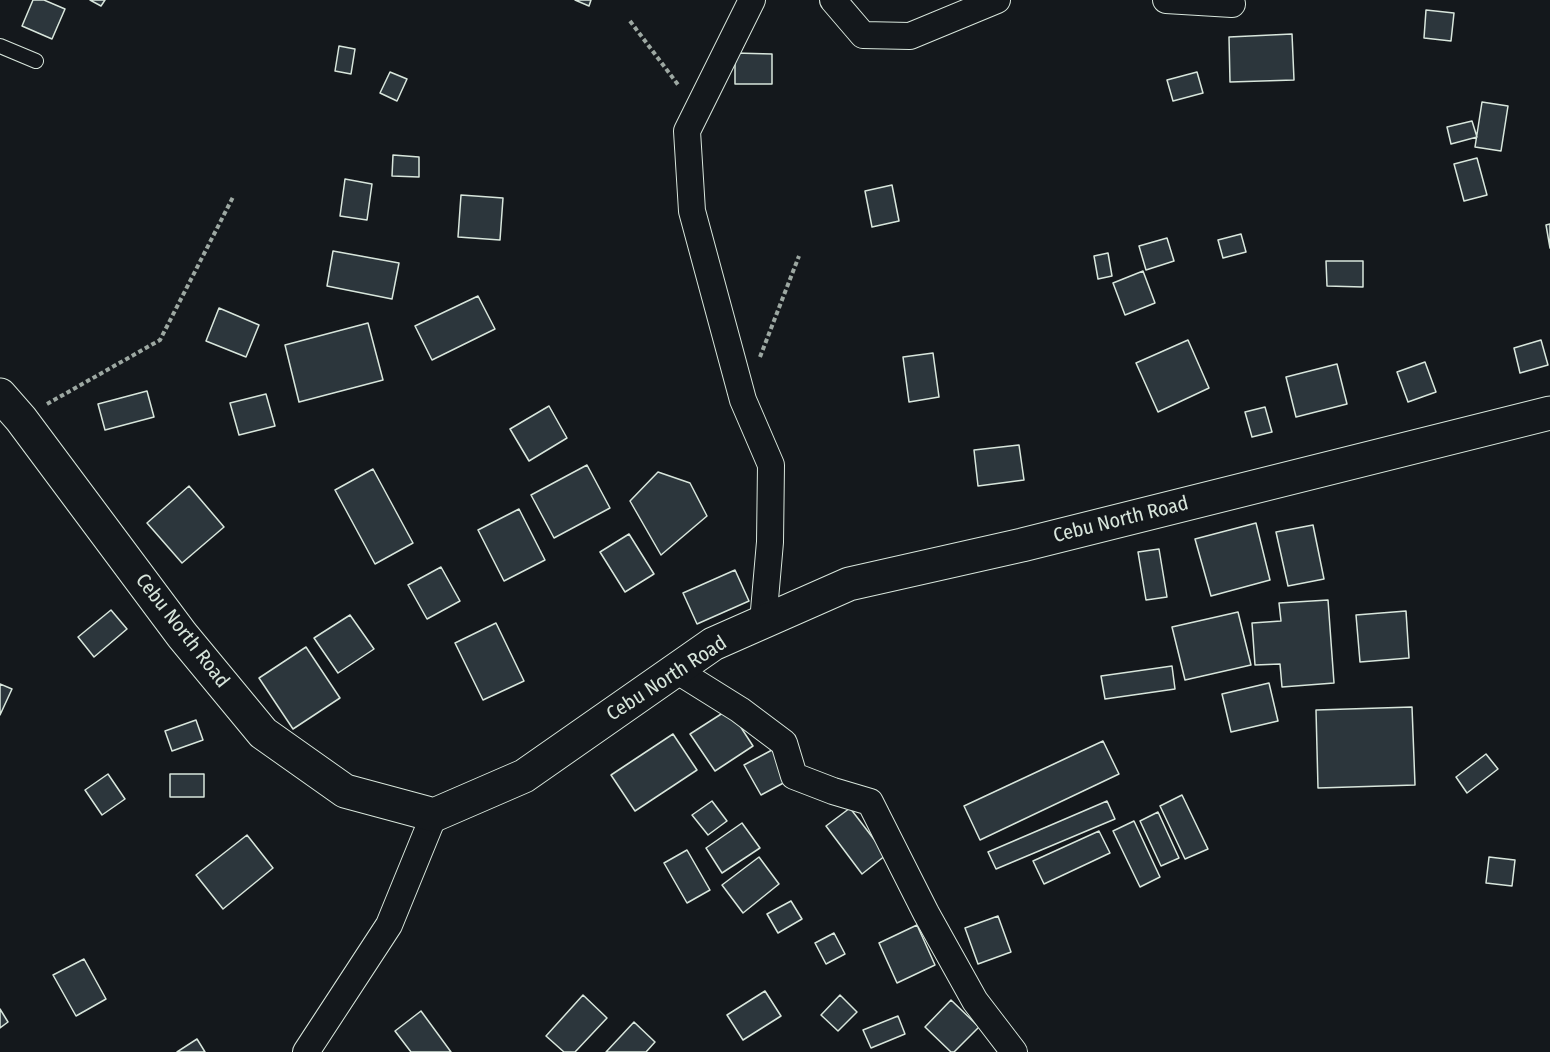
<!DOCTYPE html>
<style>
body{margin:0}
canvas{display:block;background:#14181c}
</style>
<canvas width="1550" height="1052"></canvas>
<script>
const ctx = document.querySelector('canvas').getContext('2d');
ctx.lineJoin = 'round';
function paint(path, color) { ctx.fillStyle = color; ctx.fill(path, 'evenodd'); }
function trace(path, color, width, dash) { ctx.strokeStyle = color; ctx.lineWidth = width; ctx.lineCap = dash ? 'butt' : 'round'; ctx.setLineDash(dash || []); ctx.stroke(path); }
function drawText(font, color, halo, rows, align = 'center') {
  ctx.font = font + ' "Fira Sans Condensed",sans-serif'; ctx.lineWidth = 4.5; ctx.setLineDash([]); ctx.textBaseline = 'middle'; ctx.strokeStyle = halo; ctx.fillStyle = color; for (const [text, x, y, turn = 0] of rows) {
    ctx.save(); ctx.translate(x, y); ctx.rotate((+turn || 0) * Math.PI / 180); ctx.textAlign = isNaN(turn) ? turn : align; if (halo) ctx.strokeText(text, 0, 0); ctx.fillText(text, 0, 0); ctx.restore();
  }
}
const building = new Path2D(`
 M33,0H44L65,9L52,39L22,26Z
 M90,0H105L101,6Z
 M575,0H591L589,6Z
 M1426,10L1454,13L1451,41L1424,38Z
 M1292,34L1294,80L1230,82L1229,37Z
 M339,46L355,49L351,74L335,71Z
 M735,53L772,54V84H735Z
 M390,72L407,79L397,101L380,93Z
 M1197,72L1203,93L1173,101L1167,80Z
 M1482,102L1508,106L1501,151L1475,147Z
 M1472,121L1477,137L1451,144L1447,127Z
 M393,155L419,157V177L392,176Z
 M1477,158L1487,195L1464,201L1454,164Z
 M345,179L372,184L367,220L340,216Z
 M892,185L899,221L872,227L865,191Z
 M461,195L503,198L500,240L458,237Z
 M1550,224V248L1546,225Z
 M1241,234L1246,252L1223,258L1218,240Z
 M1167,238L1174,261L1146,270L1139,246Z
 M333,251L399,263L392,299L327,286Z
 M1108,253L1112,276L1098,279L1094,256Z
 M1326,261H1363V287L1327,286Z
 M1143,271L1155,303L1125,315L1113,283Z
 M478,296L495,329L432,360L415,326Z
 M219,308L259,325L246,357L206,341Z
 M368,323L383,380L299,402L285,345Z
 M1188,340L1209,388L1158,412L1136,363Z
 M1541,340L1548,365L1520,373L1514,348Z
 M933,353L939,397L909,402L903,357Z
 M1425,362L1436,392L1408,402L1397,372Z
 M1337,364L1347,404L1296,417L1286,377Z
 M147,391L154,417L105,430L98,404Z
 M266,394L275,426L239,435L230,403Z
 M549,406L567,438L529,461L510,429Z
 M1265,407L1272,432L1252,437L1245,412Z
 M1019,445L1024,480L978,486L974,450Z
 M587,465L610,508L554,538L531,495Z
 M373,469L413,543L375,564L335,490Z
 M658,472L690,483L707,516L661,555L630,501Z
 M189,486L224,527L182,563L147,523Z
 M519,509L545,560L504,581L478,530Z
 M1256,523L1270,580L1211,596L1195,539Z
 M1313,525L1324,579L1288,586L1276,532Z
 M629,534L654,574L625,592L600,552Z
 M1159,549L1167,597L1146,600L1138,552Z
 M441,567L460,601L427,619L408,585Z
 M735,570L749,601L697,624L683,593Z
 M1328,600L1334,683L1282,687L1280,664L1255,665L1252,623L1281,621L1279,603Z
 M111,610L127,629L94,657L78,637Z
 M1406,611L1409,658L1360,662L1356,615Z
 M1238,612L1251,665L1185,680L1172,627Z
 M350,615L374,649L338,673L314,638Z
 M496,623L524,681L483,700L455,643Z
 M306,647L340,698L293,729L259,678Z
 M1172,666L1175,689L1105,699L1101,676Z
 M1269,683L1278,721L1231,732L1222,694Z
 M0,684L12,689L0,715Z
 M1412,707L1415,785L1318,788L1316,710Z
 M729,709L753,746L715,771L690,734Z
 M196,720L203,740L172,751L165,731Z
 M673,734L697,770L635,811L611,775Z
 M1103,741L1119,774L980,840L964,806Z
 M772,750L789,780L761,795L744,765Z
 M1486,754L1498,769L1467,793L1456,777Z
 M108,774L125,799L102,815L85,790Z
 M170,774H204V797H170Z
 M1182,795L1208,849L1185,859L1160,806Z
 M712,801L727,821L708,835L692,815Z
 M1107,801L1115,819L996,869L988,852Z
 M850,808L886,855L862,874L826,826Z
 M1158,812L1179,858L1161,866L1140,821Z
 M1134,821L1160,877L1140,887L1113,831Z
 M742,823L760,848L722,873L706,848Z
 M1099,831L1110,853L1044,884L1033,861Z
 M247,835L273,868L223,909L196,875Z
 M687,850L710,890L687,903L664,863Z
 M759,857L779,884L743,913L722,885Z
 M1489,857L1515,860L1512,886L1486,883Z
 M791,901L802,919L778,933L767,914Z
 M998,916L1011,952L978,964L965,928Z
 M917,925L935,965L897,983L879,943Z
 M834,933L845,954L826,964L815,943Z
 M84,959L106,999L76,1016L53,975Z
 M765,991L781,1016L743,1040L727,1015Z
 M583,995L607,1018L575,1052H564L546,1036Z
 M840,995L857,1012L838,1031L821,1015Z
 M951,1000L979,1027L954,1052H951L925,1027Z
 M0,1009L8,1022L0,1028Z
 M421,1011L451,1052H411L395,1031Z
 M898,1016L905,1034L871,1048L863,1030Z
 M634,1022L655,1042L646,1052H606Z
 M197,1039L205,1052H177Z`);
const path = new Path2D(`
 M630,21L679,86
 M760,357L799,256
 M47,404L160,340L233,197`);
const lane = new Path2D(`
 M0,46L36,61`);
const street = new Path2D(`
 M752,0L687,131L692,211L743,400L771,465L770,542L763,622
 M833,0L863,35L910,36L997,0
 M1166,0L1232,4
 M676,670L740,710L784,743L794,776L833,791L870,802L926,913L975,1001L1014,1052
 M306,1052L389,925L434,815`);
const secondary = new Path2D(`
 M0,395L21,419L182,635L263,733L345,791L434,815L524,776L713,644L849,584L1022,545L1550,413`);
const streetNames = [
 ["Cebu North Road",1121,520,-14],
 ["Cebu North Road",182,631,52],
 ["Cebu North Road",667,679,-33]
];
paint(building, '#2c363c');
trace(building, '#d8e6dc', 1.5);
trace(lane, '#d8e6dc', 16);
trace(street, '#d8e6dc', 28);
trace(secondary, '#d8e6dc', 35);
trace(path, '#9da8a2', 4, [4.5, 3]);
trace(lane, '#14181c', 14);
trace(street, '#14181c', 26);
trace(secondary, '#14181c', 33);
drawText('20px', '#d8e6dc', '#14181c', streetNames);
</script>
